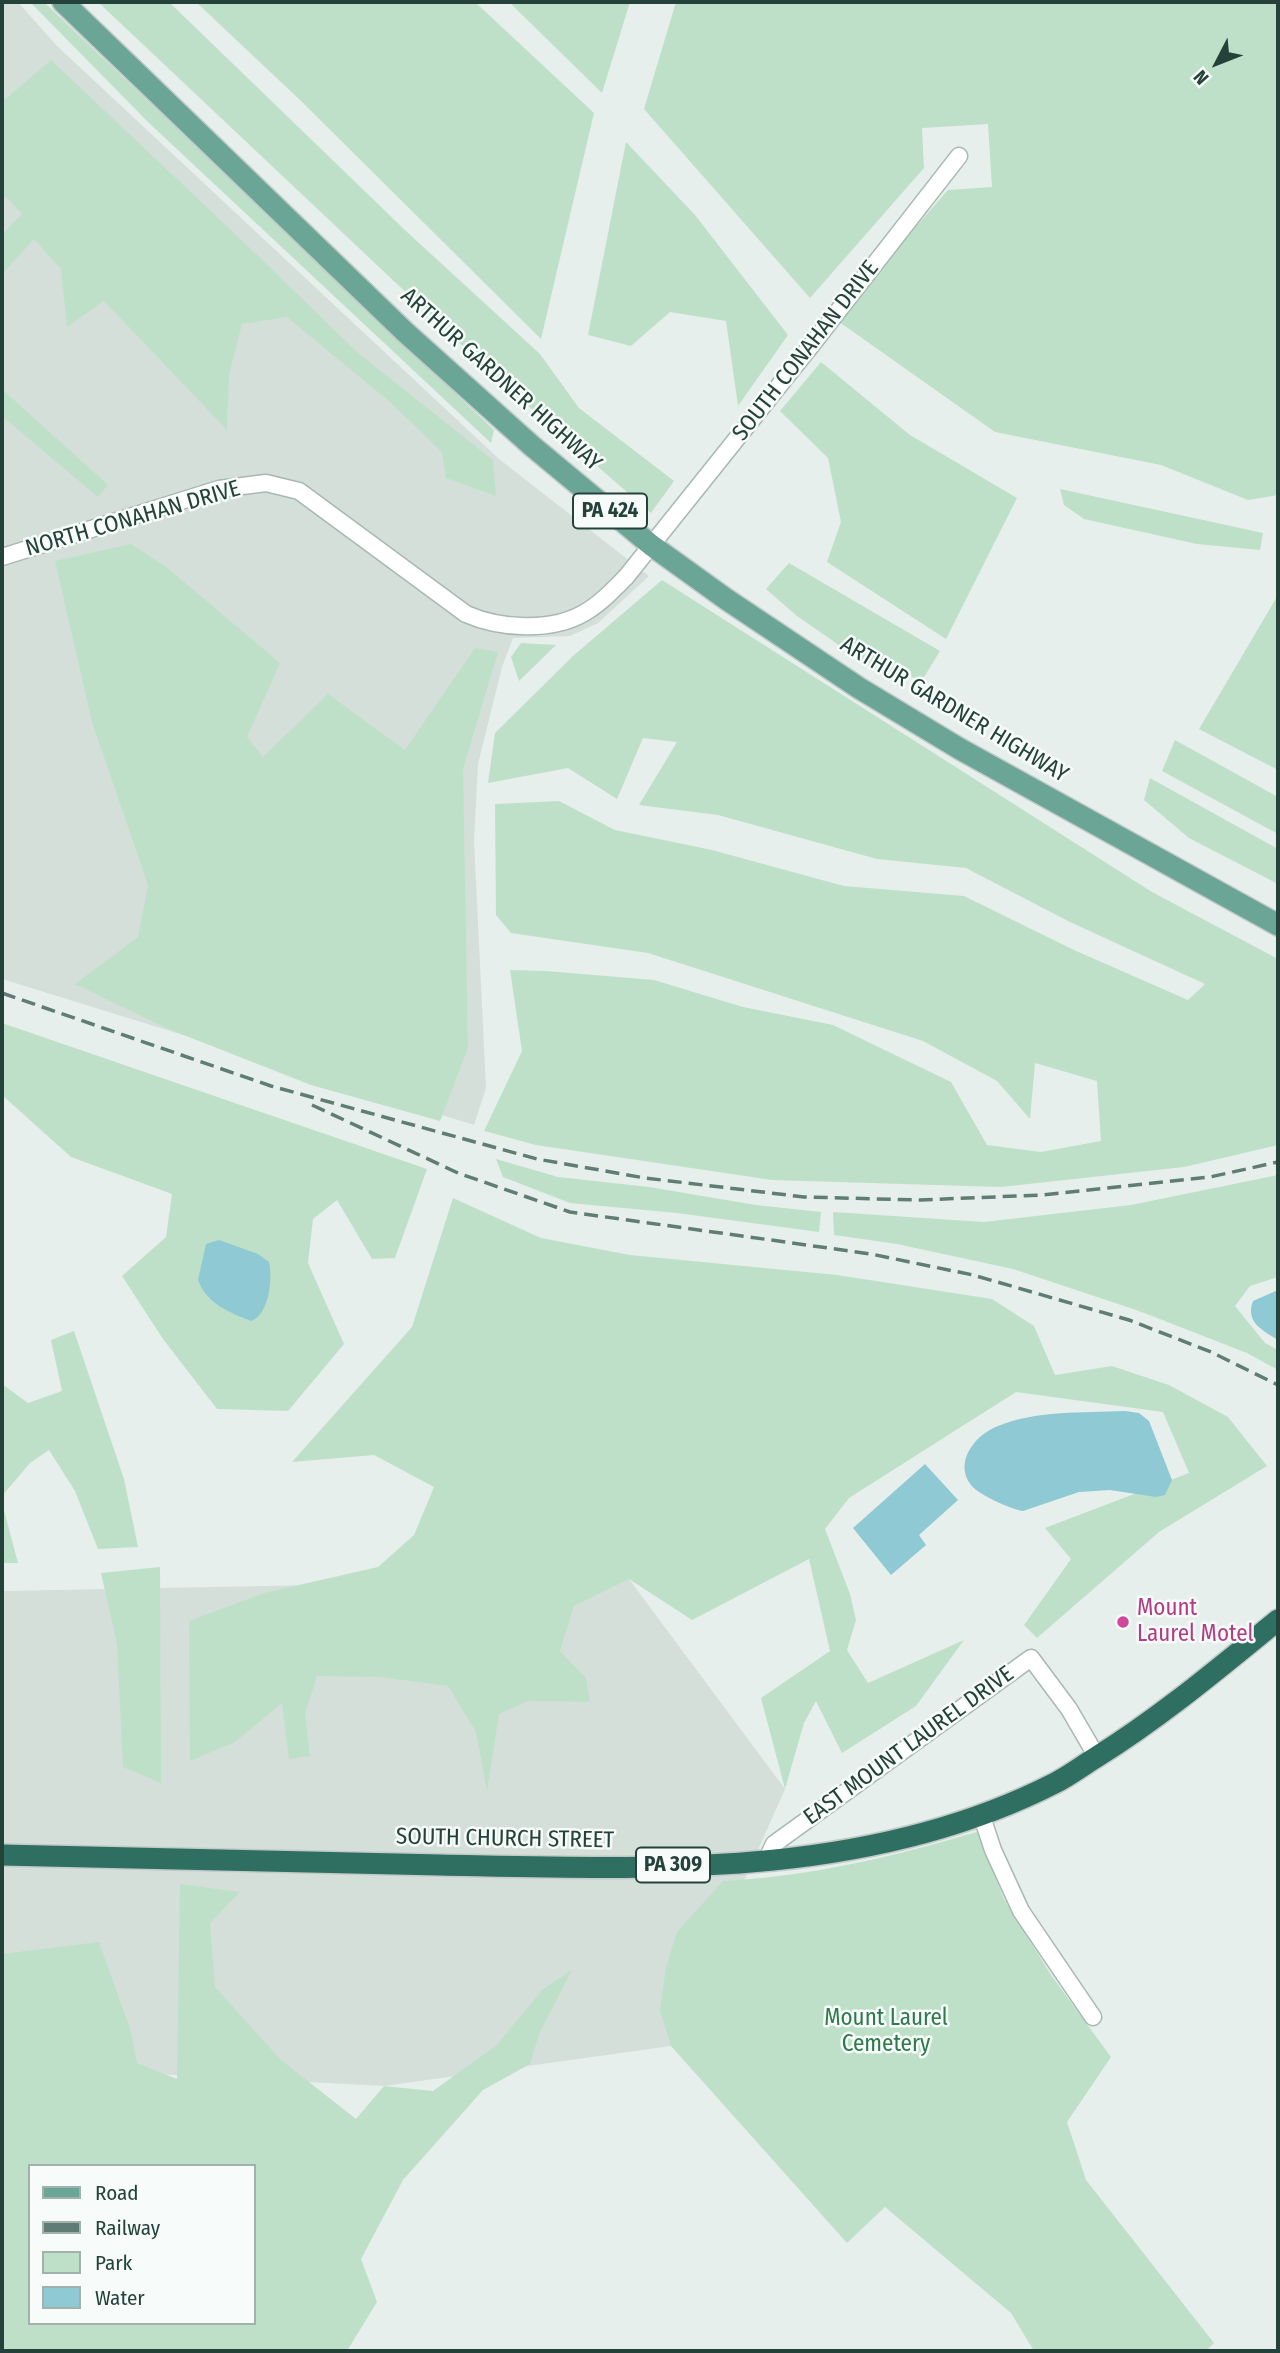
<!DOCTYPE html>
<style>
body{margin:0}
#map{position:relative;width:1280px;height:2353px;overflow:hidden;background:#e6efeb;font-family:"Fira Sans Condensed",sans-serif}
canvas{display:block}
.frame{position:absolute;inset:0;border:4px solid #24423a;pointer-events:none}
.legend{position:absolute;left:28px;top:2164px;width:228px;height:161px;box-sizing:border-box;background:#f7fbf9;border:2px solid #a3b1ad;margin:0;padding:9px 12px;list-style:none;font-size:21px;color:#24423a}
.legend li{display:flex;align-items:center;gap:14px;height:35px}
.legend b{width:35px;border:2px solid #a3b1ad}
.north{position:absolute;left:1182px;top:28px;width:70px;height:70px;-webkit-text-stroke:5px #f7fbf9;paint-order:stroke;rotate:228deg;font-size:19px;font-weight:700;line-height:28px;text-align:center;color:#24423a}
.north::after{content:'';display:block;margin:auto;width:24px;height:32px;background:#24423a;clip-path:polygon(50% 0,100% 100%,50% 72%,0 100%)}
</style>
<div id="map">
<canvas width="1280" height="2353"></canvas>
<div class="frame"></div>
<ul class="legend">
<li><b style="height:9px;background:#6aa596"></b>Road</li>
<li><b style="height:9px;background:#5f7d75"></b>Railway</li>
<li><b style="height:19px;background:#bfe0c8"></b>Park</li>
<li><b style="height:19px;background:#8ec9d4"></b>Water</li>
</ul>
<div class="north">N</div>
</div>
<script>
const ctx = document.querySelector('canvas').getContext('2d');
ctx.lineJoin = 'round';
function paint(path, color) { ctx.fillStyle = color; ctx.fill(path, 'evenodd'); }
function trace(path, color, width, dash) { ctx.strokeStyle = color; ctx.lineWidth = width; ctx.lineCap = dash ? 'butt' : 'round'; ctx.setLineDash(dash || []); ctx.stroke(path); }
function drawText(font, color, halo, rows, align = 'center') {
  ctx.font = font + ' "Fira Sans Condensed",sans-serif'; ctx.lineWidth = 5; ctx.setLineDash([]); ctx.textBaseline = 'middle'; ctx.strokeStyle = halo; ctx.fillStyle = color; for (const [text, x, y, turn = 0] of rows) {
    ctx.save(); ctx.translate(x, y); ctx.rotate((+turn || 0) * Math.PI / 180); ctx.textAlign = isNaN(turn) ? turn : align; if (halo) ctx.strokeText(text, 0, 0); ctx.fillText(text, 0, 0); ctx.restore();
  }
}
const built = new Path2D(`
 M2,2H18L56,45L499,459L649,576L598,623L570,636L513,638L502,667L478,764L474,841L486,1088L474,1125L2,979Z
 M629,1579L785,1789L671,2046L384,2086L2,2066V1591Z`);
const green = new Path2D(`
 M30,2H44L494,430L491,443L148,122Z
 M98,2H169L407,232L540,354L579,408L674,481L651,513L502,383Z
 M196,2H475L594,113L541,339L300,100Z
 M509,2H630L602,93Z
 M676,2H1278V495L1248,500L1161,465L995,432L835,319L948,190L992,187L988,124L922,128L924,168L810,298L644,109Z
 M51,60L253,251L358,353L493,460L496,496L446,478L442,452L390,402L287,317L242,324L229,375L227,430L104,301L67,327L61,269L34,239L2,274V235L22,214L2,193V102Z
 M626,142L695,215L788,335L738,406L726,321L670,312L631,346L588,335Z
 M821,362L910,435L1017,498L946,639L827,562L841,522L828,458L780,411Z
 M2,389L108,485L98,497L2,416Z
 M1060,489L1263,533L1260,550L1197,544L1084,519L1064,505Z
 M131,544L165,566L280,663L247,737L263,757L328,694L405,750L475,648L498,652L463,769L468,1048L440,1121L311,1085L166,1028L75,984L138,937L148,885L92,722L55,561Z
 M789,563L940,651L921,682L905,673L898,686L797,616L766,589Z
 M662,580L1152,892L1278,959V1145L1184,1167L1001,1187L772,1180L536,1145L484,1131L522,1051L510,970L546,971L654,980L743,1007L833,1025L951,1082L987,1145L1041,1152L1101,1141L1097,1081L1035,1063L1030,1119L997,1081L923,1041L648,953L511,933L496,915L495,804L559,801L615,830L712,850L844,886L964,896L1074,950L1188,1000L1205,984L1070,922L966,868L877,859L718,815L639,805L677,742L643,738L617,799L568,768L488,783L495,733L573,656Z
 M1278,595V770L1199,729Z
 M521,643L556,645L519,681L511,657Z
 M1175,740L1278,797V834L1162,771Z
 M1150,778L1278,849V884L1189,838L1144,800Z
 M2,1023L427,1169L395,1258L372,1259L337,1200L313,1219L308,1263L344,1344L288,1411L217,1409L163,1339L122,1276L166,1237L172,1194L71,1157L2,1095Z
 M496,1159L558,1177L649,1187L756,1205L821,1212L819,1232L677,1213L570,1203L503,1177Z
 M1278,1175V1277L1250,1286L1235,1306L1265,1343L1278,1350V1370L1247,1353L1139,1311L1013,1269L897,1244L834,1235L833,1212L984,1222L1131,1205Z
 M453,1198L541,1238L630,1255L837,1275L992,1299L1034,1326L1055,1375L1112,1366L1169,1385L1228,1417L1267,1466L1159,1532L1037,1638L1024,1625L1071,1559L1045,1528L1189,1473L1163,1412L1016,1392L849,1498L825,1529L850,1594L856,1620L847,1650L868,1683L964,1640L916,1706L842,1753L816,1701L804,1723L785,1789L761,1698L830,1651L809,1559L692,1620L629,1579L574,1606L560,1651L586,1678L590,1702L528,1701L499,1714L487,1791L476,1732L448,1686L380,1677L317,1676L305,1714L310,1756L289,1759L282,1703L235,1742L190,1761L189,1621L264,1593L378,1567L414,1535L434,1487L374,1455L292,1462L412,1327Z
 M74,1331L124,1479L138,1547L98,1549L75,1491L49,1450L30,1463L2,1496V1384L28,1403L62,1391L51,1340Z
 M2,1503L18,1563H2Z
 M160,1567L161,1783L123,1767L117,1644L101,1573Z
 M977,1832L1004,1899L1051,1975L1111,2057L1067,2122L1086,2180L1214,2343L1206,2351H1034L1011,2313L885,2207L847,2243L671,2046L660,2011L666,1967L677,1932L723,1881C813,1876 891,1857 977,1832Z
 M180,1884L240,1892L210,1923L215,1987L281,2060L356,2119L384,2086L433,2091L497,2045L543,1989L572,1970L539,2034L530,2064L483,2090L403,2180L361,2259L377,2302L347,2351H2V1954L99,1942L131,2032L137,2063L177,2079ZM30,2166H254V2323H30Z`);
const water = new Path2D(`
 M219,1240L258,1254L269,1262C273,1279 269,1315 251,1321C229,1312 207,1304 198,1280L206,1244Z
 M1278,1290V1340C1262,1330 1245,1322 1253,1301Z
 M1125,1411L1139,1413L1149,1421L1172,1480L1165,1495L1156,1497L1110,1490L1079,1492L1023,1511C1010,1509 979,1495 971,1485C953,1462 976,1434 998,1426C1038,1410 1082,1413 1125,1411Z
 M925,1464L958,1500L919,1535L926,1545L891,1575L853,1528Z`);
const minor = new Path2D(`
 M2,557L219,489L266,483L299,491L466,614C500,629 551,632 584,613C600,604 613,590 626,577L814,342L959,156
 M981,1814L993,1850L1021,1911L1093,2017
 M766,1861L774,1844L1031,1658L1069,1709L1097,1757`);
const major = new Path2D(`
 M63,2L405,332L532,446L651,545L726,599L859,688L960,749L1278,925`);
const highway = new Path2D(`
 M2,1855C148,1858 294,1862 440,1865C648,1869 865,1880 1055,1783C1069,1776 1082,1766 1095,1758C1161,1717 1219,1668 1278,1620`);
const rail = new Path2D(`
 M2,993L271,1086L537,1159L645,1178L804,1197L920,1200L1042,1195L1210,1177L1278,1162
 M312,1105L458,1173L570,1212L871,1254L973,1275L1129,1320L1211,1352L1278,1385`);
const markers = [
 [1123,1622,7,"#d1479c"]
];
const shields = [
 [610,511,74],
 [673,1865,74]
];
const shieldNames = [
 ["PA 424",610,511],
 ["PA 309",673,1865]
];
const streetNames = [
 ["SOUTH CONAHAN DRIVE",806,351,-52],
 ["ARTHUR GARDNER HIGHWAY",501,380,42],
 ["NORTH CONAHAN DRIVE",133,519,-16],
 ["ARTHUR GARDNER HIGHWAY",954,710,31],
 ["EAST MOUNT LAUREL DRIVE",909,1746,-36],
 ["SOUTH CHURCH STREET",505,1839,1]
];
const hotelNames = [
 ["Mount",1137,1609],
 ["Laurel Motel",1137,1635]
];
const parkNames = [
 ["Mount Laurel",886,2019],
 ["Cemetery",886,2045]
];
paint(built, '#d4dfda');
paint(green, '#bfe0c8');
paint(water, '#8ec9d4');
trace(minor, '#a8b8b2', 19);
trace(major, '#c2cac8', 24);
trace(highway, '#c2cac8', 24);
trace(minor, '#fff', 16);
trace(major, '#6aa596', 21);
trace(highway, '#2f6f62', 21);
trace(rail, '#5f7d75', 3.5, [14, 7]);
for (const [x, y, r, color] of markers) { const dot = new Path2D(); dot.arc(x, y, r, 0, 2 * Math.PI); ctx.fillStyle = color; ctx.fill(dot); trace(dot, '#f7fbf9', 2.5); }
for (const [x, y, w] of shields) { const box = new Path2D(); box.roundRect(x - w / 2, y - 17.5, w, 35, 5); ctx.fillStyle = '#f7fbf9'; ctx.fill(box); trace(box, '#24423a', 2); }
drawText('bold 21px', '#24423a', null, shieldNames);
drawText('23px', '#24423a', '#f7fbf9', streetNames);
drawText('23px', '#b23c85', '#f7fbf9', hotelNames, 'left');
drawText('23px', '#2d7a4b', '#f7fbf9', parkNames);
</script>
